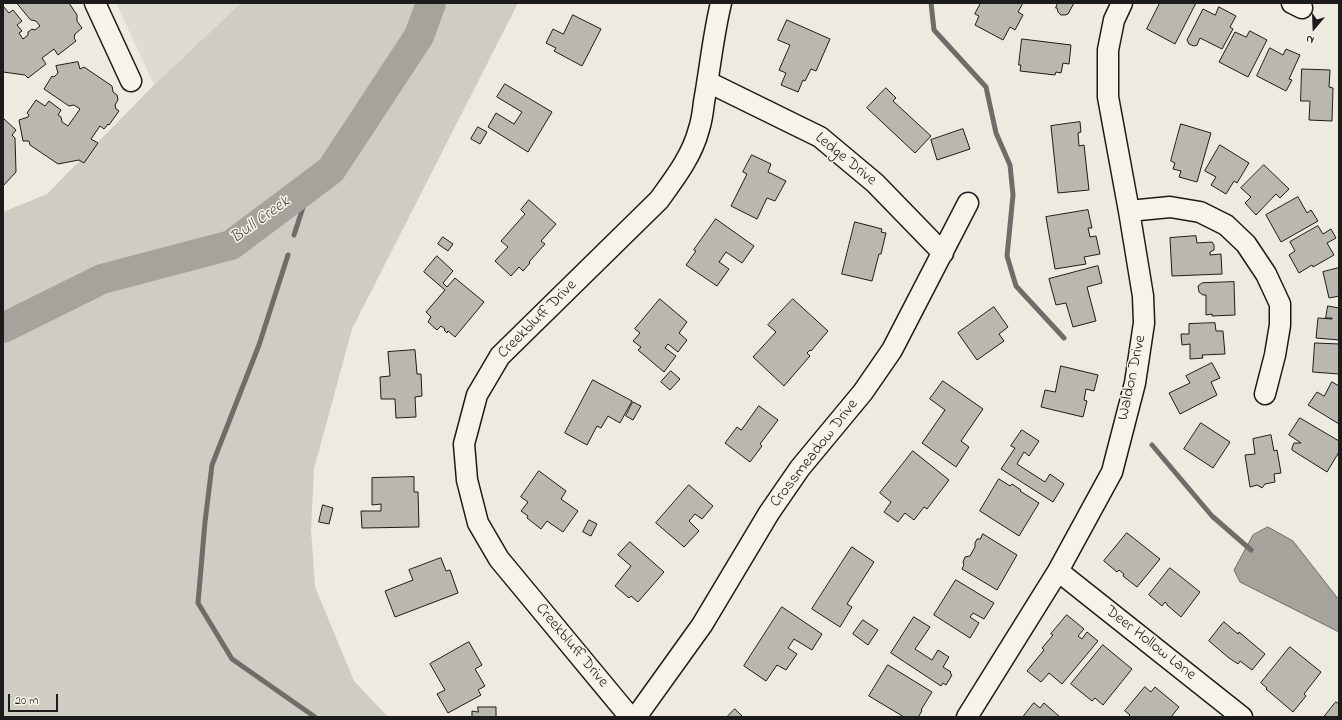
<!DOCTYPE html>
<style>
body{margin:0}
#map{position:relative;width:1342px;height:720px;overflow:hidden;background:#eeeae0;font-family:"Indie Flower",sans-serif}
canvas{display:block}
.frame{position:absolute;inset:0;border:4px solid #1c1c1c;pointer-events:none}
.north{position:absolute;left:1294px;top:8px;width:40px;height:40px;-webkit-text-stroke:3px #f7f3e8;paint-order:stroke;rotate:199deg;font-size:11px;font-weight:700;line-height:16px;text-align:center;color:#1c1c1c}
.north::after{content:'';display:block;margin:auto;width:14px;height:18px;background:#1c1c1c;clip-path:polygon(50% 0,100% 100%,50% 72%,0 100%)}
.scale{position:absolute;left:8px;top:694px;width:50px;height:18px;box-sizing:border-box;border:2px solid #1c1c1c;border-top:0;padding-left:5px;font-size:12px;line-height:14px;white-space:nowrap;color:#1c1c1c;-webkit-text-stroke:3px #f7f3e8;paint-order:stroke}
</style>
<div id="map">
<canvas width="1342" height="720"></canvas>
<div class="frame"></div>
<div class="north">N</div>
<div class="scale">20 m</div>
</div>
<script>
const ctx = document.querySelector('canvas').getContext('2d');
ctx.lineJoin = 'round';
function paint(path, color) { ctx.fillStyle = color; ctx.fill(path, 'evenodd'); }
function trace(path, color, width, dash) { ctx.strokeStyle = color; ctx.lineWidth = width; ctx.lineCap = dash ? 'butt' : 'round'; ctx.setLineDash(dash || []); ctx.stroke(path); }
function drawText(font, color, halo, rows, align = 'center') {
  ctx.font = font + ' "Indie Flower",sans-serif'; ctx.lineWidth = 3; ctx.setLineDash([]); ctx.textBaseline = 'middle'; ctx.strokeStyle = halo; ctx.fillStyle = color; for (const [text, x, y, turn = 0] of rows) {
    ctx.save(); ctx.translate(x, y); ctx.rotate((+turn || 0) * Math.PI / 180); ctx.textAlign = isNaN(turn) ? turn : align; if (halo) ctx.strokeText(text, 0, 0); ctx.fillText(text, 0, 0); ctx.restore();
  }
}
const built = new Path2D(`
 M116,3H241L154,85Z`);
const green = new Path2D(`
 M241,3H518L352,329L314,469L311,529L315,587L354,681L388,717H3V212L47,194L154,85Z`);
const water = new Path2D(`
 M1268,527L1293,541L1339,600V632L1240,582L1234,570L1253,535Z`);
const stream = new Path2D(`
 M931,3L934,30L986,87L996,133L1010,165L1013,195L1007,256L1016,286L1064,338
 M294,235L310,186
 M288,255L259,345L212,465L205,522L198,603L232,659L315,717
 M1152,445L1212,516L1251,550`);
const river = new Path2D(`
 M3,328L102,279L231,245L331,170L419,36L431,3`);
const building = new Path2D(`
 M17,3H69L77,15V21L82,28L75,34L74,38L76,41L58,55L54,49L42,58L46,64L28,78L25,75L3,72V6L9,13L13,10L22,21L17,25L22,31L19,33L23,39L28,35V32L32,29L35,30L40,26L36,21L31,20Z
 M981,3H1023L1018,12L1023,15L1015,30L1010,27L1003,40L975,25L979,16L975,14Z
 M1058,3H1074L1068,14L1065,15H1061L1058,12L1057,8H1056Z
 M1160,3H1196L1175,44L1147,29Z
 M1219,7L1236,16L1230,27L1233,29L1222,49L1200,38L1197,45L1194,46L1189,44L1187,40L1203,9L1215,15Z
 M573,15L601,29L582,66L554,51L556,48L546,43L553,29L563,34Z
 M787,20L830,39L816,71L811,69L805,81L803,80L798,92L781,85L786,73L779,70L790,45L778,40Z
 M1250,31L1267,40L1248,77L1219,62L1235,32L1246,37Z
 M1022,39L1071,45L1069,64L1063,63L1061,73L1056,72L1055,75L1020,71L1021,65H1019Z
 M1270,48L1283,55L1286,49L1300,55L1289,79L1292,80L1286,91L1257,76Z
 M78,62L80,69L84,67L112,86L113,92L117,95L118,100L115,105L116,109L119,111L109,125L108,124L104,129L100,126L91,139L98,143L84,163L79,160L58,164L30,145L29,141H23L19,120L28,117L29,115L27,113L36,100L45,106L49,101L61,110L58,115L61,117L62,122L68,126L80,109L74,105L69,106L44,89L52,76L54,77L58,73L56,66Z
 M1302,69L1330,70L1329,87L1333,88L1332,121L1309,120L1310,101H1301Z
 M505,84L552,112L528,152L488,127L496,113L514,124L522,112L497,97Z
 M886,88L896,98L893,101L931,136L915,153L867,108Z
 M3,118L16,130L12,135L15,138L16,172L3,186Z
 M1080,122L1081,132L1078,133L1079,146L1084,145L1089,190L1058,193L1051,126Z
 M1181,124L1211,133L1197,182L1179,177L1181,171L1173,169L1175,163L1171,161Z
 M478,127L487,132L480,144L471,139Z
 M963,129L970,149L937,160L931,140Z
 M1220,145L1249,163L1237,183L1234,181L1226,194L1211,185L1216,177L1205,171Z
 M752,155L771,164L768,172L786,181L775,201L767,198L757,219L731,206L747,174L743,172Z
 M1264,165L1289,189L1280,198L1276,194L1256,215L1245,203L1251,197L1241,188Z
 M1298,197L1307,213L1311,210L1318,221L1281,242L1266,215Z
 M529,200L556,224L541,241L545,244L529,262L530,263L523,271L519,267L511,276L495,261L508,247L501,241L525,214L521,210Z
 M1088,210L1092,228H1088L1090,237L1096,236L1100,254L1084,257L1086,264L1055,269L1046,217Z
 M716,219L754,246L742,263L726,252L719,262L729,269L717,286L686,265L696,251L694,250Z
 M855,222L882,229L881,232L886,233L881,254H879L872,281L842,274Z
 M1318,226L1323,234L1331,229L1336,238L1327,243L1334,255L1313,267L1312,265L1299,273L1289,255L1295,251L1290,242Z
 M1196,236L1197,243L1212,242L1214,245V250L1210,252V255L1221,254L1222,274L1172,276L1170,238Z
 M443,237L453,244L448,251L438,244Z
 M437,256L453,271L443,283L447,287L455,278L484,302L455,337L448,331L447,333L444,330L445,329L441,326L437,330L428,322L431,317L426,312L445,290L424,272Z
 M1098,266L1102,283L1087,287L1096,321L1073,327L1066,303L1056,305L1049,279Z
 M1339,268V296L1329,298L1323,272Z
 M1234,282L1235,315L1212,316V314L1206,315V295H1203L1199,292L1198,286L1202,283Z
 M660,299L687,322L679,333L687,340L678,352L668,344L665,348L676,356L664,372L638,350L641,347L633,341L640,333L635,329Z
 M793,299L828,331L811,351L810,350L807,353L810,356L784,386L753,357L776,332L768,325Z
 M1328,306L1339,308V340L1316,338L1318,318L1332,319V318H1326Z
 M994,307L1008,327L999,334L1004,341L977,360L958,333Z
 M1215,323L1216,331H1223L1225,354L1202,355L1203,358L1190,359V344L1182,345L1181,334H1189V324Z
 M1315,343L1339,344V374L1313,372Z
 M415,350L417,374H421L422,396L415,397L416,417L396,418L395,399H381L380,377L390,376L388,352Z
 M1212,363L1220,378L1211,382L1217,395L1180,414L1169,393L1190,383L1186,376Z
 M1061,366L1098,375L1094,391L1086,389L1084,400L1087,401L1083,417L1041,407L1045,390L1055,392Z
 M671,371L680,379L670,390L661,382Z
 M593,380L632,401L620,423L608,416L601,428L597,426L587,445L565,433Z
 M943,381L983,409L961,441L969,447L956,467L922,443L945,410L930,399Z
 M1332,382L1339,386V424L1308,405L1317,392L1324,396Z
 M633,402L641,406L633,420L626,416Z
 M759,406L778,420L760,444L762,446L750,462L725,443L737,427L741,430Z
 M1300,418L1339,441V452L1327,472L1292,450V448L1294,443H1301L1289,435Z
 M1201,423L1230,442L1213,468L1184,449Z
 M1022,430L1039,441L1029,456L1024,452L1017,464L1045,482L1050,474L1064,484L1053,502L1001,469L1015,448L1011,446Z
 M1271,435L1274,451L1277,450L1281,473L1274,474L1275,482L1265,484L1262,488L1257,485L1250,487L1245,455L1255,454L1253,439Z
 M913,451L949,480L927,509L924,507L914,520L905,513L898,522L884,512L891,502L880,493Z
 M539,471L566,491L561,499L578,511L563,532L547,521L541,529L527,518L528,516L521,511L528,502L521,497Z
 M414,477V492H418L419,527L362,528L361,511H381V504L372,505V478Z
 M999,479L1010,486L1012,484L1021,490L1020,491L1039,503L1019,536L980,511Z
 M689,485L713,506L702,519L695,514L689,521L699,531L684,547L656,523Z
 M323,505L333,508L329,524L319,522Z
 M589,520L597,524L591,536L583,532Z
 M1127,533L1160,559L1137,587L1123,576L1124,574L1119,570L1117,572L1104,561Z
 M983,534L1017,555L997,590L962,569L964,565L963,562L965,557L970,556L975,547V543L977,539H980Z
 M630,542L664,572L638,602L631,596L629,598L615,586L631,566L618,555Z
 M852,547L874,562L847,604L852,607L840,627L812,609Z
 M441,558L446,571L450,570L458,593L395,617L385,591L413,580L409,570Z
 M1170,568L1200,592L1181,617L1167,605V604L1165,602L1162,606L1149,595Z
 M956,580L994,603L984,619L973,613L970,617L979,623L970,638L934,615Z
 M782,607L822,634L812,650L794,639L788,648L797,654L786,670L777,665L766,681L744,666Z
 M1067,615L1084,629L1078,636L1082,639L1087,632L1098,641L1062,684L1049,673L1041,682L1027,671L1044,650L1042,648L1053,635L1051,634Z
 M914,617L930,627L915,649L932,660L938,650L949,657L943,667L951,672L950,673L952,675L946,685L943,683L941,686L891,653Z
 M863,620L878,630L868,645L853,634Z
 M1224,622L1238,634L1239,632L1265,654L1252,670L1240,661L1238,664L1229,658L1209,641Z
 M469,642L482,665L475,669L485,686L478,690L481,695L448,713L437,694L445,690L430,664Z
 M1103,645L1132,669L1103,705L1095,698L1092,701L1071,684Z
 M1290,647L1321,672L1304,694L1306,696L1293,712L1266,689L1267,688L1261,683Z
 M888,665L932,692L921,710L922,711L918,717H904L869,696Z
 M1145,687L1151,692L1155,687L1179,707L1171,717H1128L1130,715L1125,711Z
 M1336,702L1339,704V717H1324Z
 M1034,703L1040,708L1044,703L1060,717H1023Z
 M478,707H496V717H472V711L478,712Z
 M735,709L743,717H727Z`);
const minor = new Path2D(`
 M95,3L131,81
 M1292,3L1302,8
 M708,82L820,137L875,183L943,253
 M1129,211L1170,207L1200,212L1226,225L1246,244L1266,274L1280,304V325L1275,355L1265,394
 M1058,571L1242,717
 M630,717L499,559L478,523L467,480L464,444L477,395L500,356L659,200C675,178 692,156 699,129C702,120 703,111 704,102C710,69 713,36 721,3
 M636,717L702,625L769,513L800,468L863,392L892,350L968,203
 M967,717L1058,571L1112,472L1135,383L1144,323L1143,296L1129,211L1108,97V50L1114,20L1122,3`);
const streetNames = [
 ["Ledge Drive",845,160,39],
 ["Creekbluff Drive",538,320,-45],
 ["Waldon Drive",1133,378,-78],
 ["Crossmeadow Drive",815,454,-52],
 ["Deer Hollow Lane",1150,644,38],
 ["Creekbluff Drive",571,646,50]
];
const waterNames = [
 ["Bull Creek",261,221,-36]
];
paint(built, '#dedbd1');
paint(green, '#cfccc3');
paint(water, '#a6a39d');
trace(water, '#6f6d69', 1);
trace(stream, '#6f6d69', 5);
trace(river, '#a6a39d', 30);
paint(building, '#bab7af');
trace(building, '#1c1c1c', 1);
trace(minor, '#1c1c1c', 23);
trace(minor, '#f7f3e8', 20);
drawText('16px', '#1c1c1c', '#f7f3e8', streetNames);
drawText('italic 17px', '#535250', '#f7f3e8', waterNames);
</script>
